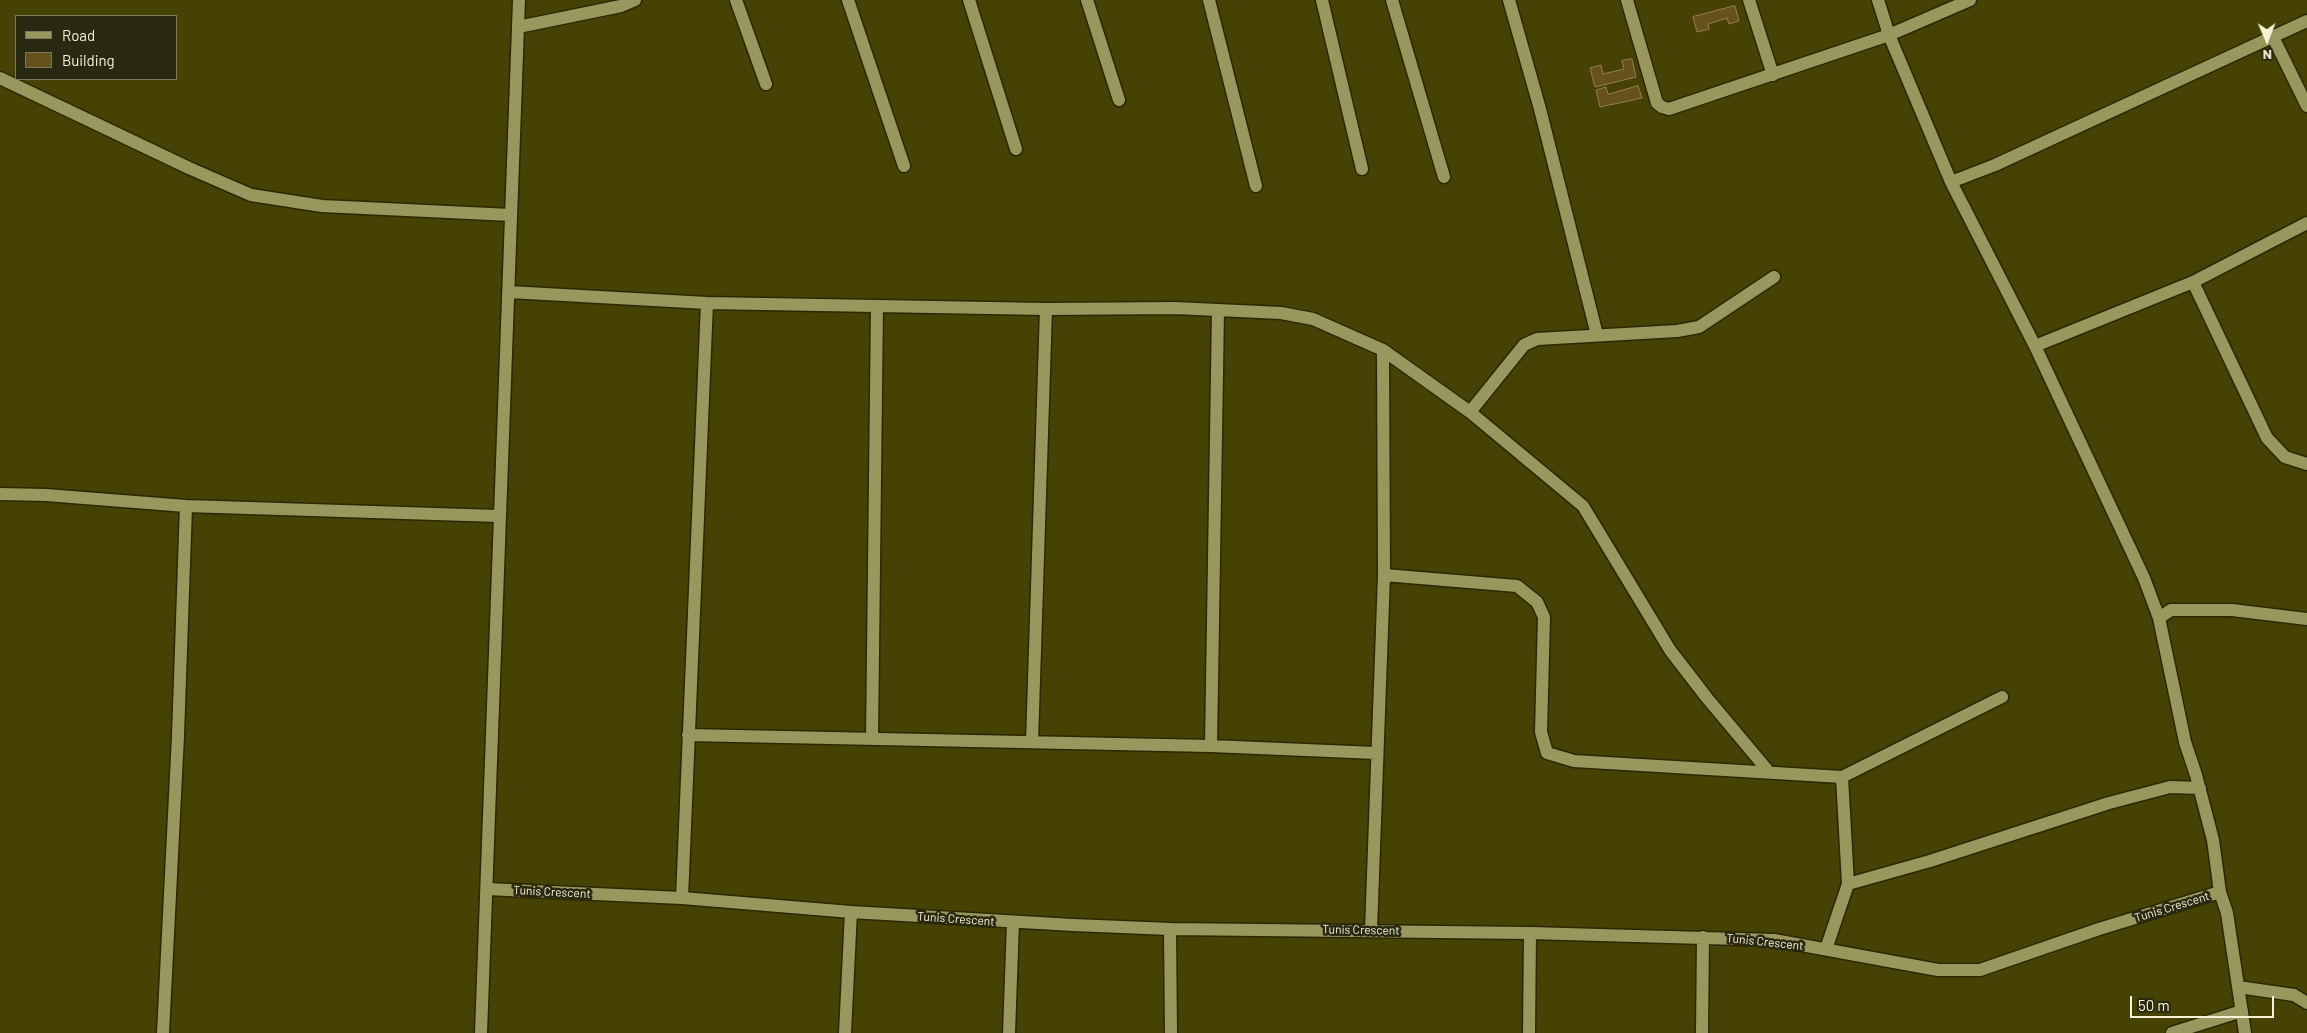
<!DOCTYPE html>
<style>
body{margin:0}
#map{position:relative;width:2307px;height:1033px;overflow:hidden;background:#464203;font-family:Barlow,sans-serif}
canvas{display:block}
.legend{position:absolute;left:15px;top:15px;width:162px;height:65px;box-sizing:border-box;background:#292810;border:1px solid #7a795f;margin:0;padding:6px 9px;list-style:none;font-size:15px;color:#f4f3d6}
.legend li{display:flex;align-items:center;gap:10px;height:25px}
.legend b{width:25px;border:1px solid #7a795f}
.north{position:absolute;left:2242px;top:15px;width:50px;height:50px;-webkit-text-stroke:4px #292810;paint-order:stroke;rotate:179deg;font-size:14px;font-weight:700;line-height:20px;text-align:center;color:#f4f3d6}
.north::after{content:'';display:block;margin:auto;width:18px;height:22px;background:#f4f3d6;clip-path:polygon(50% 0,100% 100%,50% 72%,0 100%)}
.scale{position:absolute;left:2130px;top:996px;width:144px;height:22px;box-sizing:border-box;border:2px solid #f4f3d6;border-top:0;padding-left:6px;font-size:15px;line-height:18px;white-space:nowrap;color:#f4f3d6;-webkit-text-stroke:4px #292810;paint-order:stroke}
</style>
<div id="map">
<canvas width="2307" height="1033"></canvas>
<ul class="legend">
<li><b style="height:6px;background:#9a975e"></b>Road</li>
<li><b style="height:14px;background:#67511a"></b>Building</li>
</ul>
<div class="north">N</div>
<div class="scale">50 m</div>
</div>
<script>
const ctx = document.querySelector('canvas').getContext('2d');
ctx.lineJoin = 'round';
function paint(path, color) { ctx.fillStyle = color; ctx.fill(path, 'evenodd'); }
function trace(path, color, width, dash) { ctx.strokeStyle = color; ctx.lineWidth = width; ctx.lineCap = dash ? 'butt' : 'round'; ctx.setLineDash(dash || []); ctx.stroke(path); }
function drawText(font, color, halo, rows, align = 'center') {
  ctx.font = font + ' Barlow,sans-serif'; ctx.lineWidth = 5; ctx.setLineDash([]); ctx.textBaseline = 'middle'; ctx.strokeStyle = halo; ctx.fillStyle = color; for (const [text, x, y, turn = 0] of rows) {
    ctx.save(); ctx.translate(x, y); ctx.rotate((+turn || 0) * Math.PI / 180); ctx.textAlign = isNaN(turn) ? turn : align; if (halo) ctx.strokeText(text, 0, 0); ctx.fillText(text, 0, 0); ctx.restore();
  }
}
const building = new Path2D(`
 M1735,6L1739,21L1729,24L1727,18L1708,24L1709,29L1697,32L1693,17Z
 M1632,59L1636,77L1595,87L1590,68L1601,65L1603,74L1624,69L1622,61Z
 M1638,86L1642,98L1600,107L1596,90L1606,87L1608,94Z`);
const minor = new Path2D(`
 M736,0L766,84
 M848,0L904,166
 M969,0L1016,149
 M1087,0L1119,100
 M1209,0L1256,186
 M1322,0L1362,169
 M1392,0L1444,177
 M1509,0L1540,109L1597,335
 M1627,0L1657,103L1662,107L1669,109L1889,35L1970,0
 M1749,0L1773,75
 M1878,0L1889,35L1951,182L1995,165L2307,21
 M518,27L621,6L635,0
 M2273,37L2307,106
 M0,78L189,168L251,195L322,206L511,215
 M1951,182L2035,346L2144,578L2159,618L2185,742L2196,775L2213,840L2220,892L2227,913L2245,1033
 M2193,282L2267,438L2285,457L2307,464
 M509,292L707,303L1046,309L1175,308L1281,313L1313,319L1383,350L1470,412L1583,506L1670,650L1707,698L1769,772
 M2035,346L2193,282L2307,223
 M1470,412L1524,345L1537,339L1677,331L1699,327L1774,277
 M0,494L46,495L186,506L498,516
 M1384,575L1517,586L1537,602L1544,617L1541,732L1547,753L1574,761L1842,777L2002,697
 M2159,618L2171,610H2232L2307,619
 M688,735L1211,746L1376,753
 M872,739L877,306
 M1032,742L1046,309
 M1211,746L1218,310
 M1848,884L1930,861L2109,803L2170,787L2200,788
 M487,889L682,898L851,912L1073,925L1170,929L1530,933L1774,940L1938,970H1980L2099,929L2220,892
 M682,898L707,303
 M1170,929L1171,1033
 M1371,930L1384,575L1383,350
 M1826,949L1848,884L1842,777
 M2238,987L2294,995L2307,1003
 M163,1033L178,736L186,506
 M481,1033L519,0
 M845,1033L851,912
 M1009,1033L1013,922
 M1529,1033L1530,933
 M1702,1033L1703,937
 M2172,1033L2242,1011`);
const streetNames = [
 ["Tunis Crescent",552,892,3],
 ["Tunis Crescent",2172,907,-17],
 ["Tunis Crescent",956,919,4],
 ["Tunis Crescent",1361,930,1],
 ["Tunis Crescent",1765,942,6]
];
paint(building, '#67511a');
trace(building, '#977f4a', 1);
trace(minor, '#2b2800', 15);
trace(minor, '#9a975e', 12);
drawText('12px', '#f4f3d6', '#292810', streetNames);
</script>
